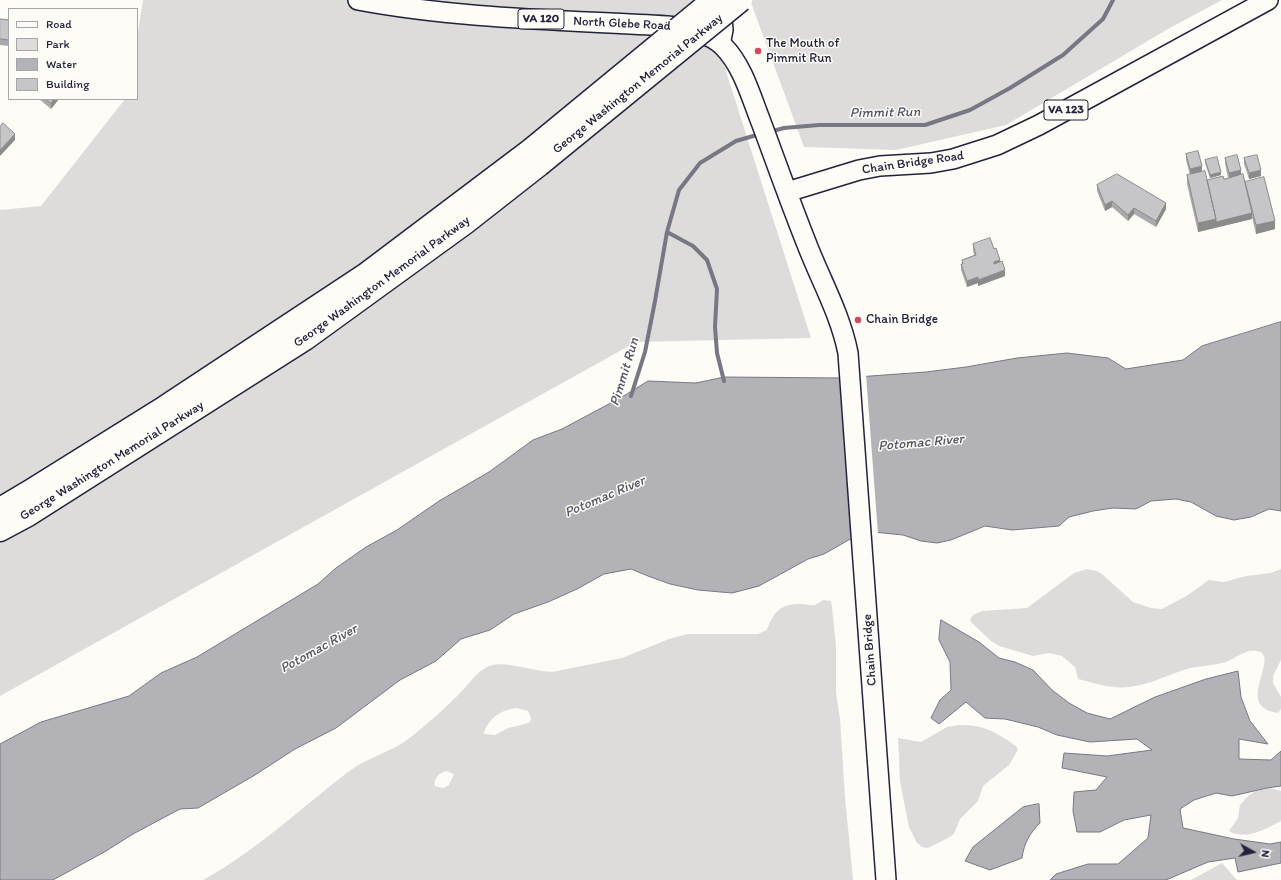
<!DOCTYPE html>
<style>
body{margin:0}
#map{position:relative;width:1281px;height:880px;overflow:hidden;background:#fdfcf7;font-family:Itim,sans-serif}
canvas{display:block}
.legend{position:absolute;left:8px;top:8px;width:130px;height:92px;box-sizing:border-box;background:#fdfcf7;border:1px solid #a5a5ac;margin:0;padding:5px 7px;list-style:none;font-size:12px;color:#22223b}
.legend li{display:flex;align-items:center;gap:8px;height:20px}
.legend b{width:20px;border:1px solid #a5a5ac}
.north{position:absolute;left:1233px;top:832px;width:40px;height:40px;-webkit-text-stroke:3px #fdfcf7;paint-order:stroke;rotate:98deg;font-size:11px;font-weight:700;line-height:16px;text-align:center;color:#22223b}
.north::after{content:'';display:block;margin:auto;width:14px;height:18px;background:#22223b;clip-path:polygon(50% 0,100% 100%,50% 72%,0 100%)}
</style>
<div id="map">
<canvas width="1281" height="880"></canvas>
<ul class="legend">
<li><b style="height:5px;background:#fdfcf7"></b>Road</li>
<li><b style="height:11px;background:#dddcdb"></b>Park</li>
<li><b style="height:11px;background:#b2b2b7"></b>Water</li>
<li><b style="height:11px;background:#c6c6c8"></b>Building</li>
</ul>
<div class="north">N</div>
</div>
<script>
const ctx = document.querySelector('canvas').getContext('2d');
ctx.lineJoin = 'round';
function paint(path, color) { ctx.fillStyle = color; ctx.fill(path, 'evenodd'); }
function trace(path, color, width, dash) { ctx.strokeStyle = color; ctx.lineWidth = width; ctx.lineCap = dash ? 'butt' : 'round'; ctx.setLineDash(dash || []); ctx.stroke(path); }
function drawText(font, color, halo, rows, align = 'center') {
  ctx.font = font + ' Itim,sans-serif'; ctx.lineWidth = 3; ctx.setLineDash([]); ctx.textBaseline = 'middle'; ctx.strokeStyle = halo; ctx.fillStyle = color; for (const [text, x, y, turn = 0] of rows) {
    ctx.save(); ctx.translate(x, y); ctx.rotate((+turn || 0) * Math.PI / 180); ctx.textAlign = isNaN(turn) ? turn : align; if (halo) ctx.strokeText(text, 0, 0); ctx.fillText(text, 0, 0); ctx.restore();
  }
}
const green = new Path2D(`
 M143,0H711L723,62L811,338L636,342L0,696V210L41,206L125,99H137V38Z
 M750,0H1222L1168,29L1006,125L896,150L804,147Z
 M1087,569L1097,571L1102,574L1133,602L1151,608L1162,609L1188,595L1209,580L1224,582L1246,576L1271,573L1281,569V660L1273,676V683L1281,697V709L1278,713C1274,712 1267,711 1264,708C1246,695 1275,659 1260,652C1248,647 1236,658 1226,662C1214,665 1201,666 1190,668C1169,674 1150,685 1129,687C1111,689 1094,683 1078,679L1075,667L1062,656L1049,653L1033,656L999,646L991,641L971,622L970,619L973,615L982,611L1027,608L1074,573Z
 M823,600L831,601L832,607L836,647V693L840,719L845,797L853,880H203C256,851 300,809 348,772C366,758 394,751 411,737C428,723 446,708 461,692C470,683 477,671 489,666C504,660 535,672 552,672L622,658L669,639L688,634H758L767,630C773,612 781,603 802,604C806,604 811,606 815,605C817,604 821,602 823,600ZM516,708L528,711L531,718L530,722L525,724L508,728L495,735L484,734C484,730 486,727 489,723C496,713 505,710 516,708ZM446,771L454,774L449,785L443,788L435,786C433,779 439,773 446,771Z
 M959,725C986,725 995,732 1016,746L1018,750L1009,765L983,786L978,801L960,819L954,834L948,838L928,848L922,847L917,843L909,827L900,782L898,738L921,742L947,727Z
 M1269,788L1281,791V821C1265,829 1246,841 1229,831L1238,818L1240,805L1248,796L1256,791Z
 M1222,863L1237,880H1191Z`);
const water = new Path2D(`
 M1281,322V511L1269,509L1251,517L1234,520L1216,516L1191,502L1176,499L1151,501L1136,509L1113,508L1093,511L1069,517L1059,526L1012,530L985,526L951,540L937,543L921,541L903,535L873,532L861,533L824,554L808,559L759,586L732,593L698,590L670,584L648,576L631,569L604,574L577,589L548,602L514,614L490,630L461,639L436,661L400,680L336,728L295,749L255,775L198,808L180,809L133,834L106,851L53,880H0V744L41,722L129,696L161,673L197,657L318,584L336,568L366,547L397,530L439,501L489,472L533,440L562,429L622,397L648,381L696,383L724,377L843,378L926,372L966,367L1017,358L1067,353L1108,358L1126,369L1183,360L1202,346Z
 M941,620L979,642L999,658L1015,662L1033,670L1052,690L1069,703L1087,713L1110,719L1155,697L1206,679L1238,671L1241,697L1250,721L1268,744L1239,739V759L1271,760L1281,751V786L1267,788L1232,796L1216,793L1194,800L1180,809L1183,828L1234,839L1270,844L1281,842V863L1238,872L1235,858L1208,862L1166,880H1050L1056,874L1088,864H1118L1148,838L1151,815L1124,820L1100,832H1077L1073,811L1074,792L1096,790L1107,777L1062,768L1064,753L1107,756L1152,750L1137,739L1090,742L1057,735L1038,727L1005,719L985,718L966,702L939,724L931,718L940,700L951,690L950,662L939,640Z
 M1039,804L1040,823C1030,833 1024,843 1022,858L990,870L965,861L973,847L1023,807Z`);
const pier = new Path2D(`
 M866,374L878,534L862,535L851,541L839,376Z`);
const stream = new Path2D(`
 M769,132L784,128L819,125H925L970,110L1010,88L1063,55L1103,19L1113,0
 M667,232L693,246L707,260L717,289L715,327L717,353L724,381
 M631,396L645,352L655,301L667,232L679,190L700,163L736,141L760,134`);
const minor = new Path2D(`
 M722,45L725,30L723,7`);
const major = new Path2D(`
 M358,0C459,19 564,20 667,26C686,28 709,32 723,46C743,66 751,97 761,122C776,162 790,202 806,242C820,279 840,313 848,353L886,880
 M787,192L859,170L880,166L931,163L953,159L997,145L1039,125L1268,0`);
const highway = new Path2D(`
 M0,509L27,493L165,407L365,275L532,149
 M0,530L28,515L305,339L465,223L539,165`);
const highwayBridge = new Path2D(`
 M532,149L713,0
 M539,165L741,0`);
const wall = new Path2D(`
 M0,19L9,20V46L0,45Z
 M39,99H59L51,109Z
 M1186,154L1202,172L1207,180L1224,179L1228,178L1225,163V158L1241,175L1245,184L1275,229L1256,234L1252,217V219L1198,232L1187,184V175H1190L1186,160Z
 M1244,158L1261,176L1249,179L1244,164Z
 M1205,160L1221,175L1210,178L1205,163Z
 M1097,185L1166,209L1156,227L1134,214L1128,221L1112,207L1105,211L1097,191Z
 M973,244L994,249L1000,262L1005,276L978,286V283L967,287L961,270V264H962V260L974,255L973,250Z`);
const shadedWall = new Path2D(`
 M54,99H59L51,109V103Z
 M15,134V140L0,156V150Z
 M1202,166V172L1190,175V169Z
 M1241,170V176L1229,179V173Z
 M1261,170V176L1249,179V173Z
 M1221,172V175L1210,178V175Z
 M1112,201V207L1105,211V205Z
 M1166,203V209L1156,227V221Z
 M1134,208V214L1128,221V215Z
 M1252,213V219L1198,232V223L1216,219Z
 M1275,221V229L1256,234V225Z
 M1000,260V266L994,268V262Z
 M1005,270V276L978,286V280Z
 M978,277V283L967,287V281Z`);
const building = new Path2D(`
 M0,19L9,20V40L0,39Z
 M46,99H54L51,103Z
 M3,123L15,134L0,150V127Z
 M1198,151L1202,166L1190,169L1186,154Z
 M1237,155L1241,170L1229,173L1225,158Z
 M1257,155L1261,170L1249,173L1244,158Z
 M1217,157L1221,172L1210,175L1205,160Z
 M1205,171L1216,219L1198,223L1187,175Z
 M1117,174L1166,203L1156,221L1134,208L1128,215L1112,201L1105,205L1097,185Z
 M1243,174L1252,213L1216,222V219L1207,180L1223,176L1224,179Z
 M1264,177L1275,221L1256,225L1245,182Z
 M990,238L994,249L996,248L1000,260L994,262V264L1002,261L1005,270L978,280V277L967,281L961,264H963L962,260L976,255L973,244Z`);
const markers = [
 [758,51,4,"#d1495b"],
 [858,320,4,"#d1495b"]
];
const shields = [
 [541,19,46],
 [1066,110,44]
];
const shieldNames = [
 ["VA 120",541,19],
 ["VA 123",1066,110]
];
const streetNames = [
 ["North Glebe Road",622,24,3],
 ["George Washington Memorial Parkway",638,84,-39],
 ["Chain Bridge Road",913,163,-8],
 ["George Washington Memorial Parkway",382,282,-36],
 ["George Washington Memorial Parkway",112,461,-32],
 ["Chain Bridge",870,650,-94]
];
const poiNames = [
 ["The Mouth of",766,44],
 ["Pimmit Run",766,59],
 ["Chain Bridge",866,320]
];
const waterNames = [
 ["Pimmit Run",885,113,-1],
 ["Pimmit Run",625,372,-73],
 ["Potomac River",921,443,-5],
 ["Potomac River",605,497,-23],
 ["Potomac River",319,649,-29]
];
paint(green, '#dddcdb');
paint(water, '#b2b2b7');
trace(water, '#787885', 1);
paint(pier, '#fdfcf7');
trace(stream, '#787885', 4);
trace(minor, '#22223b', 18);
trace(major, '#22223b', 22);
trace(highway, '#22223b', 25);
trace(minor, '#fdfcf7', 15);
trace(major, '#fdfcf7', 19);
trace(highway, '#fdfcf7', 22);
trace(highwayBridge, '#22223b', 25, []);
trace(highwayBridge, '#fdfcf7', 22);
paint(wall, '#aaaaac');
paint(shadedWall, '#8b8b8c');
paint(building, '#c6c6c8');
trace(building, '#8b8b8c', 1);
for (const [x, y, r, color] of markers) { const dot = new Path2D(); dot.arc(x, y, r, 0, 2 * Math.PI); ctx.fillStyle = color; ctx.fill(dot); trace(dot, '#fdfcf7', 1.5); }
for (const [x, y, w] of shields) { const box = new Path2D(); box.roundRect(x - w / 2, y - 10, w, 20, 3); ctx.fillStyle = '#fdfcf7'; ctx.fill(box); trace(box, '#22223b', 1); }
drawText('bold 12px', '#22223b', null, shieldNames);
drawText('13px', '#22223b', '#fdfcf7', streetNames);
drawText('13px', '#22223b', '#fdfcf7', poiNames, 'left');
drawText('italic 14px', '#545466', '#fdfcf7', waterNames);
</script>
